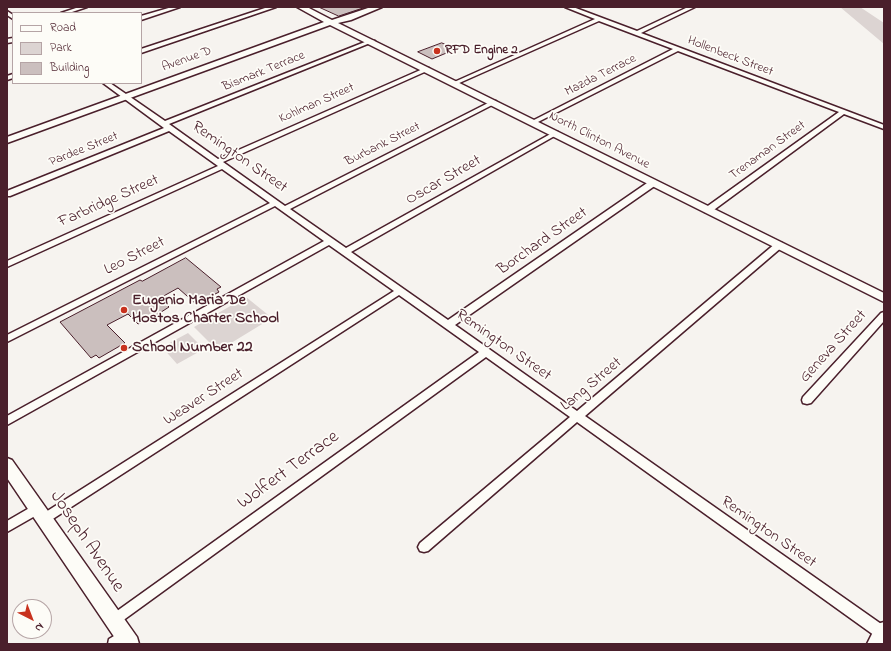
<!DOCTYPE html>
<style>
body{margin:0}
#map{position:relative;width:891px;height:651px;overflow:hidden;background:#f6f3ef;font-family:"Indie Flower",sans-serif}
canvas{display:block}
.frame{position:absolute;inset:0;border:8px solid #4a1f2b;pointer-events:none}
.legend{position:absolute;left:12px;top:12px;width:130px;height:72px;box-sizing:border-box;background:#fdfcf7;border:1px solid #b5a4a5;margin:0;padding:5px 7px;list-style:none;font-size:12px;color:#4a1f2b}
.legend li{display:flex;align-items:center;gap:8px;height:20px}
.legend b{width:20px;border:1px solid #b5a4a5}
.north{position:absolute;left:12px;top:599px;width:40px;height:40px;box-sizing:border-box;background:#fdfcf7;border:1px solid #b5a4a5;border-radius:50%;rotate:138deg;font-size:11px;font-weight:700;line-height:16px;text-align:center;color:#4a1f2b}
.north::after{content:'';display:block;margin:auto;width:14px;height:18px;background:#c8321e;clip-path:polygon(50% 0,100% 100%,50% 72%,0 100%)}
</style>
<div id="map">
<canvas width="891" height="651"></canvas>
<div class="frame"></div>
<ul class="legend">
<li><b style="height:5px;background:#fdfcf7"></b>Road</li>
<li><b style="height:11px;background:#dcd4d2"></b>Park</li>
<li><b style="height:11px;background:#cbbfbe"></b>Building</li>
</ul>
<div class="north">N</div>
</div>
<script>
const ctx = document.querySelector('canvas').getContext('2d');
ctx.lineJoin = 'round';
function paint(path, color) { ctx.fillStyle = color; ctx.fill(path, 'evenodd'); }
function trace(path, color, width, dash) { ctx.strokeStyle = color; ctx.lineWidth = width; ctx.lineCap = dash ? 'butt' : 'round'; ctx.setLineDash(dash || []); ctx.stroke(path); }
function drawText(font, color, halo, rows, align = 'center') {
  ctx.font = font + ' "Indie Flower",sans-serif'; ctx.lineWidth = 3.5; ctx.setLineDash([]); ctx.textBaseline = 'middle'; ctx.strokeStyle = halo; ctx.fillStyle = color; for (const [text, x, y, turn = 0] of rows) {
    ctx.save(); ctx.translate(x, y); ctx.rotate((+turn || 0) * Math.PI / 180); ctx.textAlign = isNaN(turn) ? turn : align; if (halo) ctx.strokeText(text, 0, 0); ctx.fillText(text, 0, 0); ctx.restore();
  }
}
const green = new Path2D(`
 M840,7H860L884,23V44Z
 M246,297L272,318L218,351L194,327Z
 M188,333L204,349L177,364L162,347Z`);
const building = new Path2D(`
 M319,7H366L339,16Z
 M442,43L456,49L432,59L418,52Z
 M186,258L221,287L217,289L219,292L196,304L178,288L160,298L169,307L155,316L138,324L128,314L107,325L125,343L99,358L96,355L91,358L60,322L140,280L142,281Z`);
const street = new Path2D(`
 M79,7H87L69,13H61Z
 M172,7H180L141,20V16Z
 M268,7H276L141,53V49Z
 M565,7H573L637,31L688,7H695L641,33L884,125V129L844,114L711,212H705V208L839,112L678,51L536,123H532V121L673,49L599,21L457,84L452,83L595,19Z
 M7,11L13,15V19L7,15Z
 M13,38V42L7,43V39Z
 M370,40L375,41L169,124L218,159L425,68H429V70L223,162L285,206L492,101H496V103L290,209L346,248L554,132H558V134L351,252L448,320L650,181H656V185L455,325L577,411L776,243H782L783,245L782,247L585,416L884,626V639L878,638L577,422L428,551L424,552L420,551L418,547L420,543L570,417L486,357L118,624L114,626L110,624L108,620L110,616L479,352L399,295L45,524L41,523L39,519L41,515L394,291L329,245L7,425V416L324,241L275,206L7,342V335L270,203L222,169L7,267V261L218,166L169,131L10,196H7V191L164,128L103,83H110L165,121Z
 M13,74V78L7,80V76Z
 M884,312V321L811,403L807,404L803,403L802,400L803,397L881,313Z
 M38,503L42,504L44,508L42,512L7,532V521Z
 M124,630L129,631L130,636C126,646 117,644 108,644L109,639Z`);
const secondary = new Path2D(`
 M297,7H307L332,20L371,7H382L351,20L338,23L884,293V302L330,25L7,143V137L324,22Z
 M7,458L12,460L137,637L139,644H119L7,478Z
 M884,622V644H867L877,624Z`);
const markers = [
 [437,51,4,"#c8321e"],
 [124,310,4,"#c8321e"],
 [124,348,4,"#c8321e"]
];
const farPoinames = [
 ["RFD Engine 2",445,51]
];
const farStreetnames = [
 ["Hollenbeck Street",730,57,21],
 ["Avenue D",187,60,-20],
 ["Bismark Terrace",264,72,-22],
 ["Mazda Terrace",601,76,-27],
 ["Kohlman Street",317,104,-24],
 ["North Clinton Avenue",599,141,27],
 ["Burbank Street",383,145,-27],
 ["Pardee Street",84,150,-22],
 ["Trenaman Street",768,151,-36]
];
const streetNames = [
 ["Remington Street",239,158,35],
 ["Oscar Street",444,181,-30],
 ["Farbridge Street",109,202,-24],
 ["Borchard Street",543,242,-35],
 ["Leo Street",135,257,-27],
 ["Remington Street",503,346,35],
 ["Geneva Street",834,347,-48],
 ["Lang Street",592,385,-40],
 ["Weaver Street",204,398,-33],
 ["Remington Street",768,533,35]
];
const poiNames = [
 ["Eugenio Maria De",132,301],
 ["Hostos Charter School",132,319],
 ["School Number 22",132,348]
];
const nearStreetnames = [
 ["Wolfert Terrace",289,471,-36],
 ["Joseph Avenue",86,542,56]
];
paint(green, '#dcd4d2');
paint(building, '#cbbfbe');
trace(building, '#4a1f2b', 1);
trace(street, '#4a1f2b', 3);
trace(secondary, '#4a1f2b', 3);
paint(street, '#fdfcf7');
paint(secondary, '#fdfcf7');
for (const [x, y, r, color] of markers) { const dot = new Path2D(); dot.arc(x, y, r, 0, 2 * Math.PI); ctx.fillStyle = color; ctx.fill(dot); trace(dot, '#fdfcf7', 1.5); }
drawText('bold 13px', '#4a1f2b', '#fdfcf7', farPoinames, 'left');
drawText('13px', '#4a1f2b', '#fdfcf7', farStreetnames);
drawText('16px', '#4a1f2b', '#fdfcf7', streetNames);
drawText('bold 16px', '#4a1f2b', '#fdfcf7', poiNames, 'left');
drawText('19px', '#4a1f2b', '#fdfcf7', nearStreetnames);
</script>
